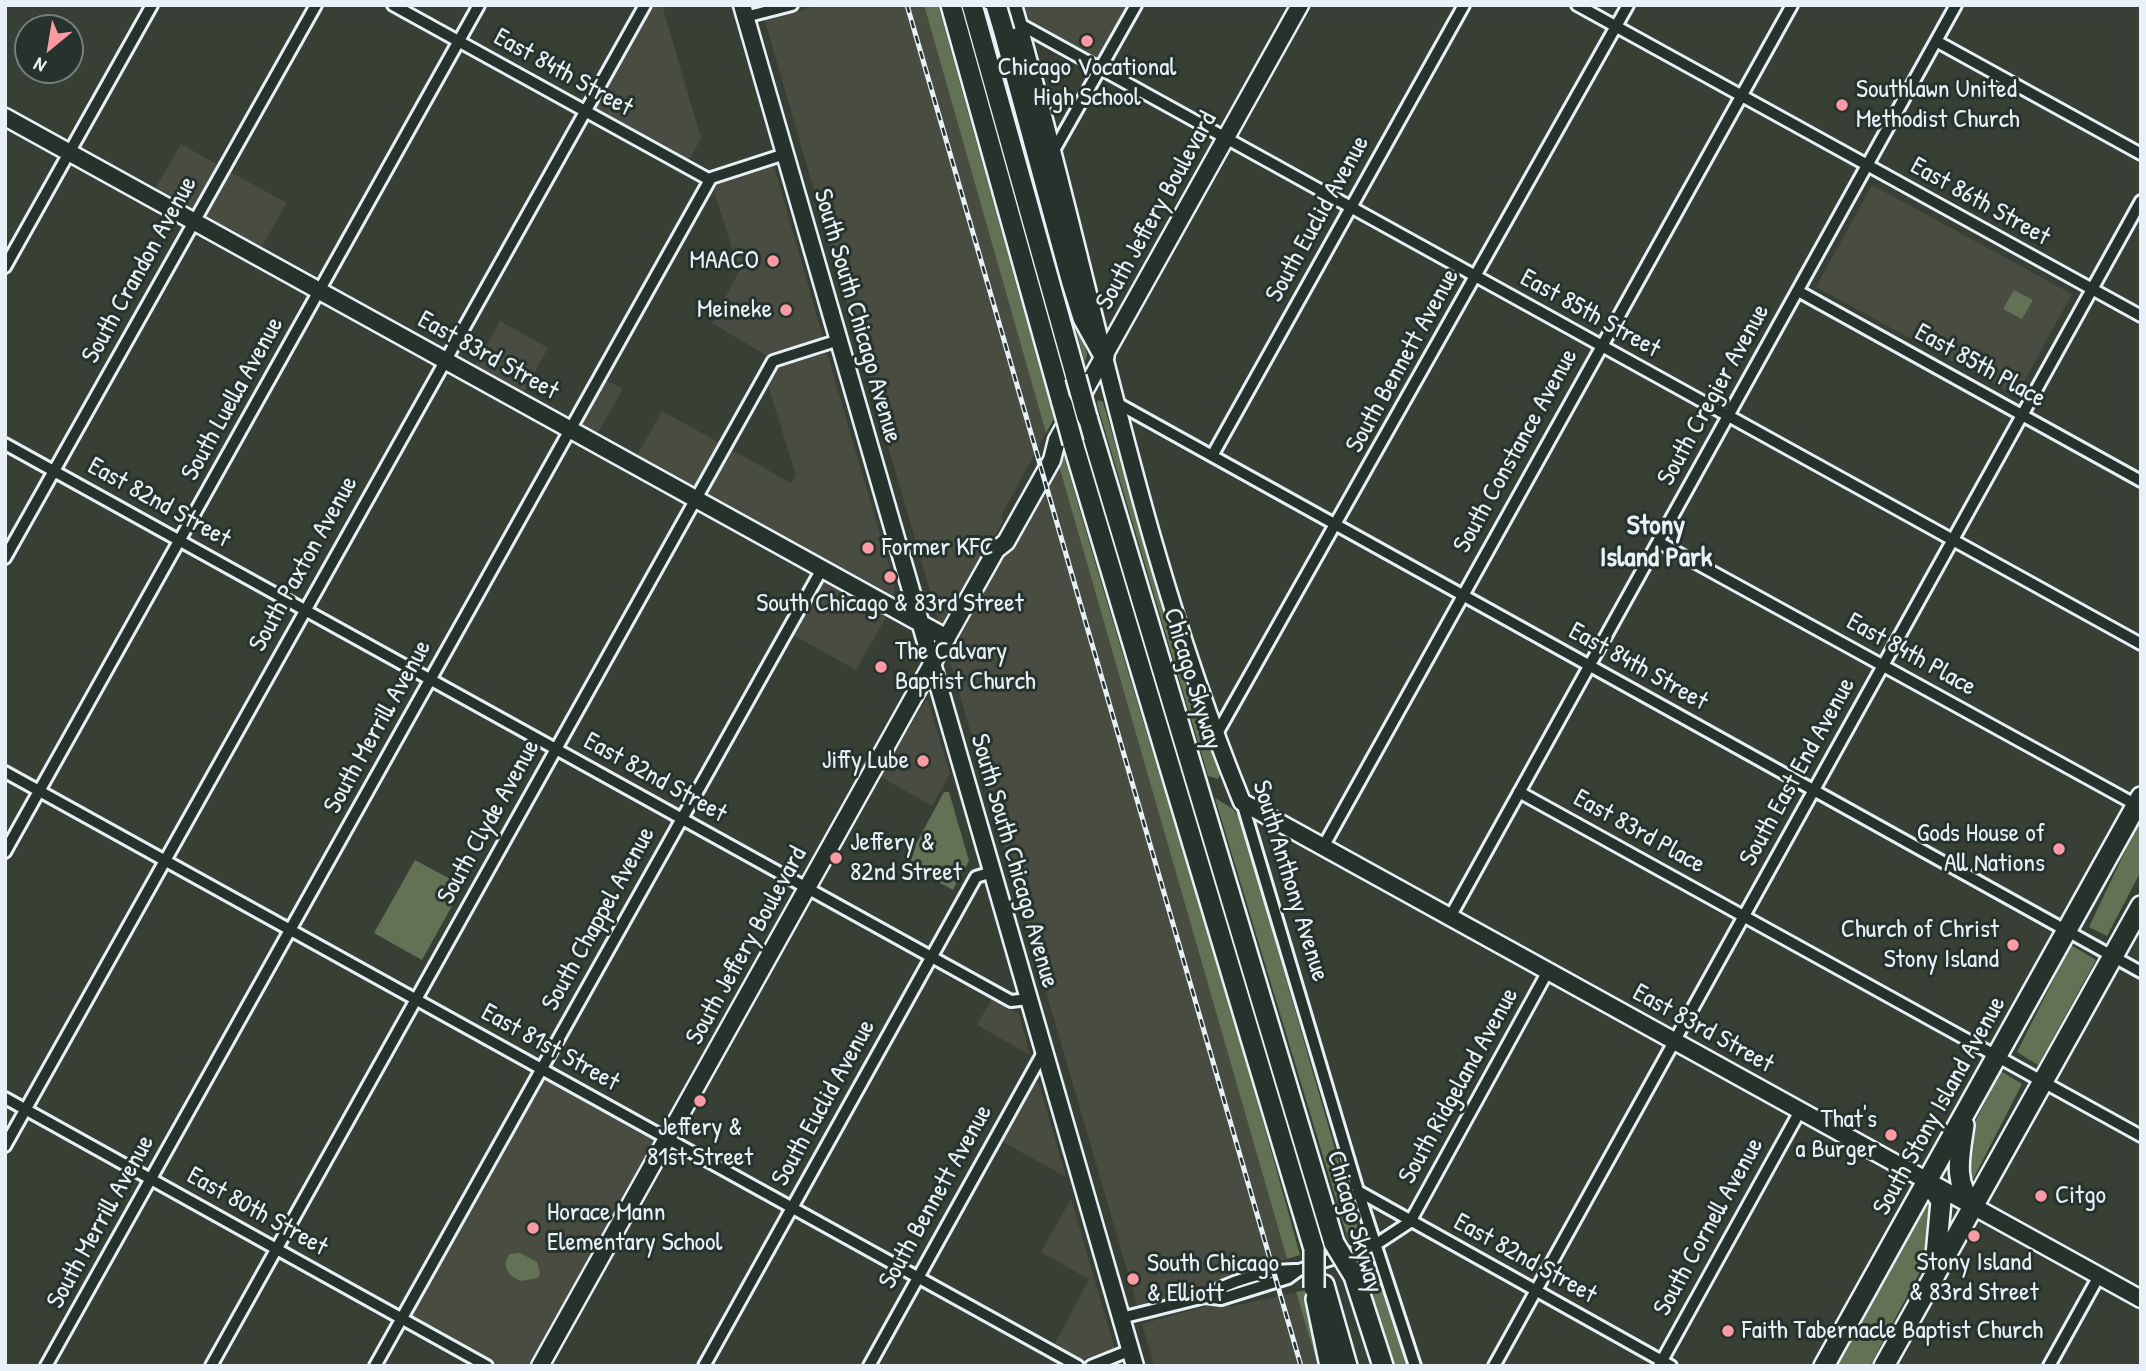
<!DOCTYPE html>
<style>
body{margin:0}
#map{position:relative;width:2146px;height:1371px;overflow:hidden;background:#384036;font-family:"Patrick Hand",sans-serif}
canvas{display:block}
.frame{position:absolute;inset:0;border:7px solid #e8f1f8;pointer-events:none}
.north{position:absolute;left:14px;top:14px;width:70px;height:70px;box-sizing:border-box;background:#26332d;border:2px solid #747f7e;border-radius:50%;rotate:210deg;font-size:19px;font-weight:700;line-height:28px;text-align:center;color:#e8f1f8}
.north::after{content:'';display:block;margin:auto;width:24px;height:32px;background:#ff9aa2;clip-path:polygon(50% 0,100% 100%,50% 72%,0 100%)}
</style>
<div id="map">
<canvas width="2146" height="1371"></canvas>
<div class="frame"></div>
<div class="north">N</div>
</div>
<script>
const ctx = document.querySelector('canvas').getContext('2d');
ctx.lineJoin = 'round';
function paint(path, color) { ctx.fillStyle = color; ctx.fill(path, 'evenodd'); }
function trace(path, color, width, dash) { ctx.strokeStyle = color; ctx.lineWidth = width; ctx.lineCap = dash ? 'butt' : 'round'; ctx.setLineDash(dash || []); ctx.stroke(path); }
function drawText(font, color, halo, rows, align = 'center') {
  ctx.font = font + ' "Patrick Hand",sans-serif'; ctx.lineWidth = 6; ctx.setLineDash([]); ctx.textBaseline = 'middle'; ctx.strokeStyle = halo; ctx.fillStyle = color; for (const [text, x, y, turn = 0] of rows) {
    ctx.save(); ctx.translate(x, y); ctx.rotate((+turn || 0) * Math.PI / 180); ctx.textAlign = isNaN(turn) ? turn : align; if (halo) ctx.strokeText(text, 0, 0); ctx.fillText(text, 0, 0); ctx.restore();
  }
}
const built = new Path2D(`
 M653,5H662L701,138L688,162L594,110Z
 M822,5H924L1046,433L1001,516L1003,522L943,623L939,622L765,21Z
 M1020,5H1129L1099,60L1024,18Z
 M181,144L220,166L194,211L155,189Z
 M773,163L824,341L769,357L712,323L739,271L714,191L720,180Z
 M230,172L287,203L261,248L205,217Z
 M1872,185L2072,294L2016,396L1816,287Z
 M500,321L548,348L523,393L475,366Z
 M827,353L895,586L893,595L706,495L732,450L791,483L796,475L768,385L778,367Z
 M606,380L623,389L597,434L581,425Z
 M662,411L721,444L696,489L637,456Z
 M1059,466L1287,1259L1222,1279L1223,1283L1138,1308L949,658L1009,545L1012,551Z
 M822,580L886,617L856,670L793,635Z
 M925,701H928L950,774L932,806L881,777Z
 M992,999L1019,1014L1030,1055L977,1025Z
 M544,1078L656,1141L530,1366H502L411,1315Z
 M1035,1082L1039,1084L1066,1177L1001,1141Z
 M1071,1199L1115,1349L1076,1361L1053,1347L1089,1279L1041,1252Z
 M1296,1292L1318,1366H1154L1142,1324L1228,1300L1230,1307Z`);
const green = new Path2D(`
 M924,5H938L1054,419L1046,433Z
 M990,25L997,28L1087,354L1085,362Z
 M2014,290L2033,300L2022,319L2003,309Z
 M1098,400L1103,402L1183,677L1221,772L1218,779L1208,776L1204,762L1097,404Z
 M1064,456C1141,723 1228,986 1300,1255L1287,1259L1059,466Z
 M944,792H949L969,861L953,890L905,864Z
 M1215,798L1233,809L1240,819L1360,1236L1348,1239Z
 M2140,820L2141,871L2107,936L2089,927Z
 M415,860L463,886L422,960L374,933Z
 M2071,945L2096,960L2038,1065L2017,1052Z
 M2001,1071L2022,1084L1970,1185L1967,1138Z
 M1929,1199L1937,1204L1924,1264L1870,1366H1837Z
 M520,1253L537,1262L540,1273L538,1278L522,1281C509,1278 500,1265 510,1254Z
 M1369,1264L1389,1302L1408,1366H1390L1356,1268Z
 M1311,1289L1323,1366H1318L1296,1292Z`);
const street = new Path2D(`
 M393,5L710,180
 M1577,5L2141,316
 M745,17L792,5
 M1016,22L2141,644
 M1936,41L2141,154
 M1053,152L1136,5
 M5,267L152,5
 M1798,291L2141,481
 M1115,402L2141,972
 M5,444L1011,1001L1028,999
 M1212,456L1464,5
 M1658,542L2140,807
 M5,558L316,5
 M1215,737L1628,5
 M5,772L1078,1366
 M1519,792L2141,1136
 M1242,802L1358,1191L1415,1366
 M1323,847L1792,5
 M5,852L479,5
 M1450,917L1956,5
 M5,1098L487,1366
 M5,1146L645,5
 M1358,1191L1671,1366
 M1205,1297C1228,1281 1269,1269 1298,1270
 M1121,1318L1205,1297L1221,1299L1288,1278L1299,1270L1375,1245L1410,1222L1548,971
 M46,1366L711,178L785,154
 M211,1366L773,361L839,340
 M375,1366L822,569
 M704,1366L976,877L992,872
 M869,1366L1044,1051
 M1091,1366L1131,1350
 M1494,1366L2141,201
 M1659,1366L1800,1111
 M2049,1366L2099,1276`);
const secondary = new Path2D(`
 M742,5L1135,1366
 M1013,5C1089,271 1137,545 1242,802L2141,1299
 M5,117L947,638
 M540,1366L965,605L996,550L1006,542L1052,460L1057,440L1300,5`);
const highway = new Path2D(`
 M951,5L1062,403
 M972,5L1076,377
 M1004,32L1072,283L1083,318L1104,356
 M1087,417L1334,1243
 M1073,443L1314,1249
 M1964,1125C1960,1155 1952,1182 1974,1207
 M1928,1182L1941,1201L1935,1266
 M1354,1276L1383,1366
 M1324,1285L1347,1366
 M1316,1299L1330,1366
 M1824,1366L2141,797
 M1884,1366L2141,906`);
const rail = new Path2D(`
 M907,5L1301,1366`);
const highwayBridge = new Path2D(`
 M996,5L1004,32
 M1076,377L1087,417
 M1062,403L1073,443
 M1334,1243L1354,1276
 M1314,1249V1288`);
const markers = [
 [1087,41,7,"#ff9aa2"],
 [1842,105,7,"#ff9aa2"],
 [773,261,7,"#ff9aa2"],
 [786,310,7,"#ff9aa2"],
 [868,548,7,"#ff9aa2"],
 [890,577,7,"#ff9aa2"],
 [881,667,7,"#ff9aa2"],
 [923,761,7,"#ff9aa2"],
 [2059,849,7,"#ff9aa2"],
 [836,858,7,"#ff9aa2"],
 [2013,945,7,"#ff9aa2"],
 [700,1101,7,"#ff9aa2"],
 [1891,1135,7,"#ff9aa2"],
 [2041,1196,7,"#ff9aa2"],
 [533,1228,7,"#ff9aa2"],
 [1974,1236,7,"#ff9aa2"],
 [1133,1279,7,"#ff9aa2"],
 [1728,1331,7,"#ff9aa2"]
];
const poiNames = [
 ["Chicago Vocational",1087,68,"center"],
 ["High School",1087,98,"center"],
 ["Southlawn United",1856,90],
 ["Methodist Church",1856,120],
 ["MAACO",759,261,"right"],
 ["Meineke",772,310,"right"],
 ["Former KFC",882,548],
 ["South Chicago & 83rd Street",890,604,"center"],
 ["The Calvary",895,652],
 ["Baptist Church",895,682],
 ["Jiffy Lube",909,761,"right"],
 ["Gods House of",2045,834,"right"],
 ["All Nations",2045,864,"right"],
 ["Jeffery &",850,843],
 ["82nd Street",850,873],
 ["Church of Christ",1999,930,"right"],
 ["Stony Island",1999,960,"right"],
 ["That's",1877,1120,"right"],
 ["a Burger",1877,1150,"right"],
 ["Jeffery &",700,1128,"center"],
 ["81st Street",700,1158,"center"],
 ["Citgo",2055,1196],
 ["Horace Mann",547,1213],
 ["Elementary School",547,1243],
 ["Stony Island",1974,1263,"center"],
 ["& 83rd Street",1974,1293,"center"],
 ["South Chicago",1147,1264],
 ["& Elliott",1147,1294],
 ["Faith Tabernacle Baptist Church",1742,1331]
];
const streetNames = [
 ["East 84th Street",563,73,29],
 ["East 86th Street",1980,202,29],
 ["South Jeffery Boulevard",1157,211,-61],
 ["South Euclid Avenue",1318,219,-61],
 ["South Crandon Avenue",140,270,-61],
 ["East 85th Street",1590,314,29],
 ["South South Chicago Avenue",857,316,74],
 ["East 83rd Street",488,356,29],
 ["South Bennett Avenue",1403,361,-61],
 ["East 85th Place",1980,366,29],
 ["South Cregier Avenue",1714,395,-61],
 ["South Luella Avenue",233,399,-61],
 ["South Constance Avenue",1516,451,-61],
 ["East 82nd Street",159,503,29],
 ["South Paxton Avenue",304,564,-61],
 ["East 84th Place",1911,655,29],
 ["East 84th Street",1638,667,29],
 ["Chicago Skyway",1192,679,73],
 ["South Merrill Avenue",378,727,-61],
 ["South East End Avenue",1798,772,-61],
 ["East 82nd Street",655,778,29],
 ["South Clyde Avenue",489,822,-61],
 ["East 83rd Place",1639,832,29],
 ["South South Chicago Avenue",1014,861,74],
 ["South Anthony Avenue",1290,881,73],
 ["South Chappel Avenue",599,919,-61],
 ["South Jeffery Boulevard",747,946,-61],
 ["East 83rd Street",1703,1029,29],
 ["East 81st Street",550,1048,29],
 ["South Ridgeland Avenue",1459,1086,-61],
 ["South Euclid Avenue",824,1103,-61],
 ["South Stony Island Avenue",1940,1106,-61],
 ["South Bennett Avenue",936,1197,-61],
 ["East 80th Street",257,1212,29],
 ["South Merrill Avenue",101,1222,-61],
 ["Chicago Skyway",1354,1222,74],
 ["South Cornell Avenue",1709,1227,-61],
 ["East 82nd Street",1525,1259,29]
];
const neighbourhoodNames = [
 ["Stony",1656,527],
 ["Island Park",1656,559]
];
paint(built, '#484c41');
paint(green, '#637254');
trace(street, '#e8f1f8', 16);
trace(secondary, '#e8f1f8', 21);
trace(highway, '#e8f1f8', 24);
trace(street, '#26332d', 10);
trace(secondary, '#26332d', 16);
trace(highway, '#26332d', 19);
trace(rail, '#e8f1f8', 5);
trace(rail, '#26332d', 2.5, [8]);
trace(highwayBridge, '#e8f1f8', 24, []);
trace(highwayBridge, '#26332d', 19);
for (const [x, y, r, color] of markers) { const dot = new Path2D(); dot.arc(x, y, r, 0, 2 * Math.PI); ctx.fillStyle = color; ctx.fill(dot); trace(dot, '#26332d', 2.5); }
drawText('26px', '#e8f1f8', '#26332d', poiNames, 'left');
drawText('26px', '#e8f1f8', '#26332d', streetNames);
drawText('bold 28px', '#e8f1f8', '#26332d', neighbourhoodNames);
</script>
